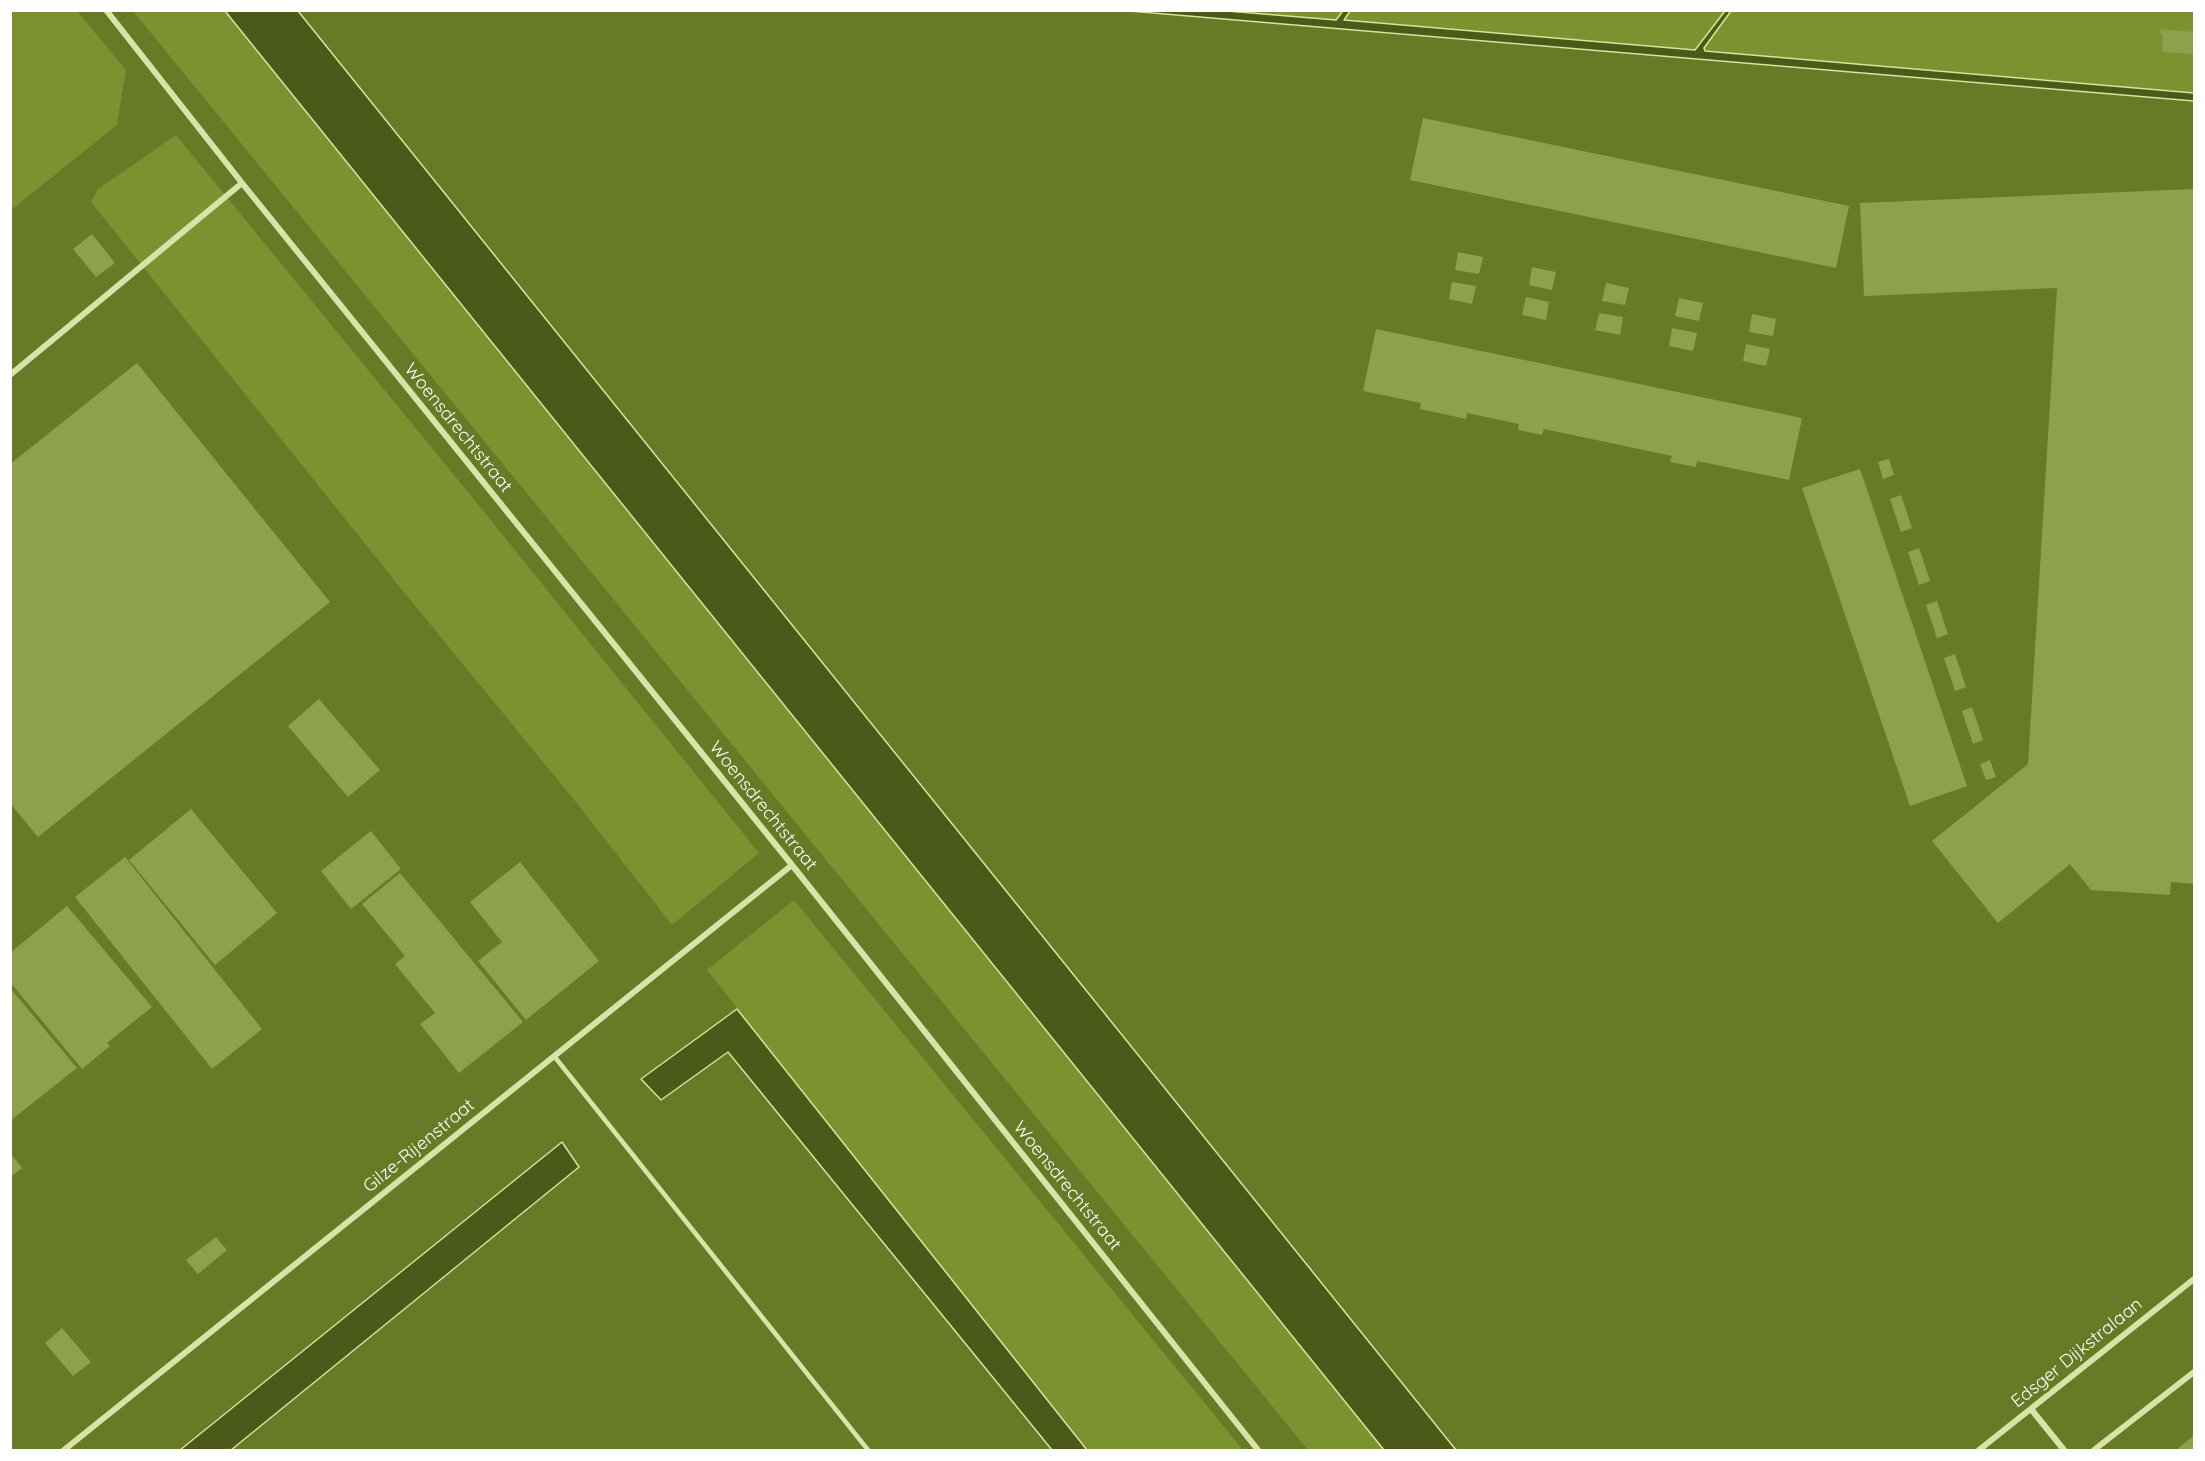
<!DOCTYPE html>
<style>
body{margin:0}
#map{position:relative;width:2205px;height:1461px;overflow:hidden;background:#677a25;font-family:Quicksand,sans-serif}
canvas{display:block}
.frame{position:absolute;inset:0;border:12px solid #fff;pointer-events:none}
</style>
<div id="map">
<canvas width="2205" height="1461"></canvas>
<div class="frame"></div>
</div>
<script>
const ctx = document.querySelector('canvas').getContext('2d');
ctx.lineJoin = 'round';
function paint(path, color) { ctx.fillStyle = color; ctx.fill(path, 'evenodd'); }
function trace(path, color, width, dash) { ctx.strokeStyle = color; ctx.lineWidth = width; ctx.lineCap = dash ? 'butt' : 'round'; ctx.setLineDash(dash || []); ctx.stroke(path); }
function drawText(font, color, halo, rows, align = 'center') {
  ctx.font = font + ' Quicksand,sans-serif'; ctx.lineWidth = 6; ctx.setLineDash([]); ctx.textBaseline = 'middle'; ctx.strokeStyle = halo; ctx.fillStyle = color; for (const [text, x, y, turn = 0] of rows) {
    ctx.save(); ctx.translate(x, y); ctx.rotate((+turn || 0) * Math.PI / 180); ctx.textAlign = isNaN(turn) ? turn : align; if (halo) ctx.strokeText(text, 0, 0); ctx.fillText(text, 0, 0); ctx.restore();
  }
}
const green = new Path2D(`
 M12,11H77L126,70L117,125L11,210L10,19Z
 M133,11H225L1384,1450H1308Z
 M1227,11H2194V93Z
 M176,135L481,508L759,853L672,925L579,806L407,596L91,202L98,189Z
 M794,900L1243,1450H1087L707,970Z`);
const water = new Path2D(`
 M225,11H298L1456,1450H1384Z
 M1129,11H1227L1336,20L1343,11H1350L1344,20L1695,50L1725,11H1731L1704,48L1705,51L2194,93V101Z
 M737,1009L1087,1450H1052L728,1052L661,1100L641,1079Z
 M562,1142L579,1167L231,1450H180Z`);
const building = new Path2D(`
 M2160,29L2194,32V54L2162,52L2163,33H2160Z
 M1423,118L1849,206L1836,268L1410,180Z
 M2194,189V884L2171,882L2170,895L2091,890L2070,864L1998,923L1932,841L2028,764L2057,288L1864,296L1860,203Z
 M92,234L115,263L96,277L73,249Z
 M1458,252L1483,257L1479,274L1455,270Z
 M1532,267L1556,272L1552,290L1529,285Z
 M1452,282L1476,286L1472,304L1449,299Z
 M1606,283L1629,288L1625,305L1602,301Z
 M1526,297L1549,302L1546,320L1522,315Z
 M1679,298L1703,303L1699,321L1675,316Z
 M1599,313L1623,317L1620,335L1595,330Z
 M1752,314L1776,319L1773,336L1749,332Z
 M1672,328L1697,333L1693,351L1669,346Z
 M1376,329L1802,418L1789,480L1697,461L1696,467L1670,462L1672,456L1544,429L1542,435L1518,430L1519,424L1467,413L1466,419L1420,409L1421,403L1363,391Z
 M1746,344L1770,349L1766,366L1743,361Z
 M137,363L330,602L38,837L10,803V464Z
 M1889,459L1894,475L1883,479L1878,462Z
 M1860,469L1967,786L1910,806L1802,488Z
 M1901,495L1912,528L1901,532L1890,499Z
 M1919,548L1930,581L1919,585L1908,552Z
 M1937,601L1948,634L1937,638L1926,605Z
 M1955,654L1966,687L1955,691L1944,658Z
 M319,699L380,770L348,797L288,726Z
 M1972,707L1983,740L1973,744L1962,711Z
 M1990,760L1996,777L1986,780L1980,764Z
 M191,809L277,913L215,965L129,860Z
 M371,831L401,869L351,909L321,871Z
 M125,857L262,1029L212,1069L75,897Z
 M520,862L599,961L526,1020L478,961L502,942L470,902Z
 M400,873L523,1022L459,1073L420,1024L435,1013L395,964L405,956L362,904Z
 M67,906L152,1007L107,1043L110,1046L82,1069L10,982V953Z
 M10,988L77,1068L10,1121Z
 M10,1153L22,1168L10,1177Z
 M216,1237L227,1250L198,1274L186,1260Z
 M62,1328L91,1362L73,1376L45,1343Z
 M2194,1436V1450H2176L2192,1437Z`);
const lane = new Path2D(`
 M554,1056L868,1450`);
const street = new Path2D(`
 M106,10L242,183L792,865L1258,1450
 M10,375L242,183
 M2031,1409L2064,1450
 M64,1450L792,865
 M1979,1450L2194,1279
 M2094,1450L2194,1372`);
const streetNames = [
 ["Woensdrechtstraat",458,428,51],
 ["Woensdrechtstraat",763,806,51],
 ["Gilze-Rijenstraat",419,1146,-39],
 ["Woensdrechtstraat",1067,1186,51],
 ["Edsger Dijkstralaan",2077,1353,-39]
];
paint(green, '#7c9130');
paint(water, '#4b5a19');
trace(water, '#d6e49c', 1.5);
paint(building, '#8ea049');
trace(lane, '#d7e4a8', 4.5);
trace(street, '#d7e4a8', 6);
drawText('18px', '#fff', '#677a25', streetNames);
</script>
